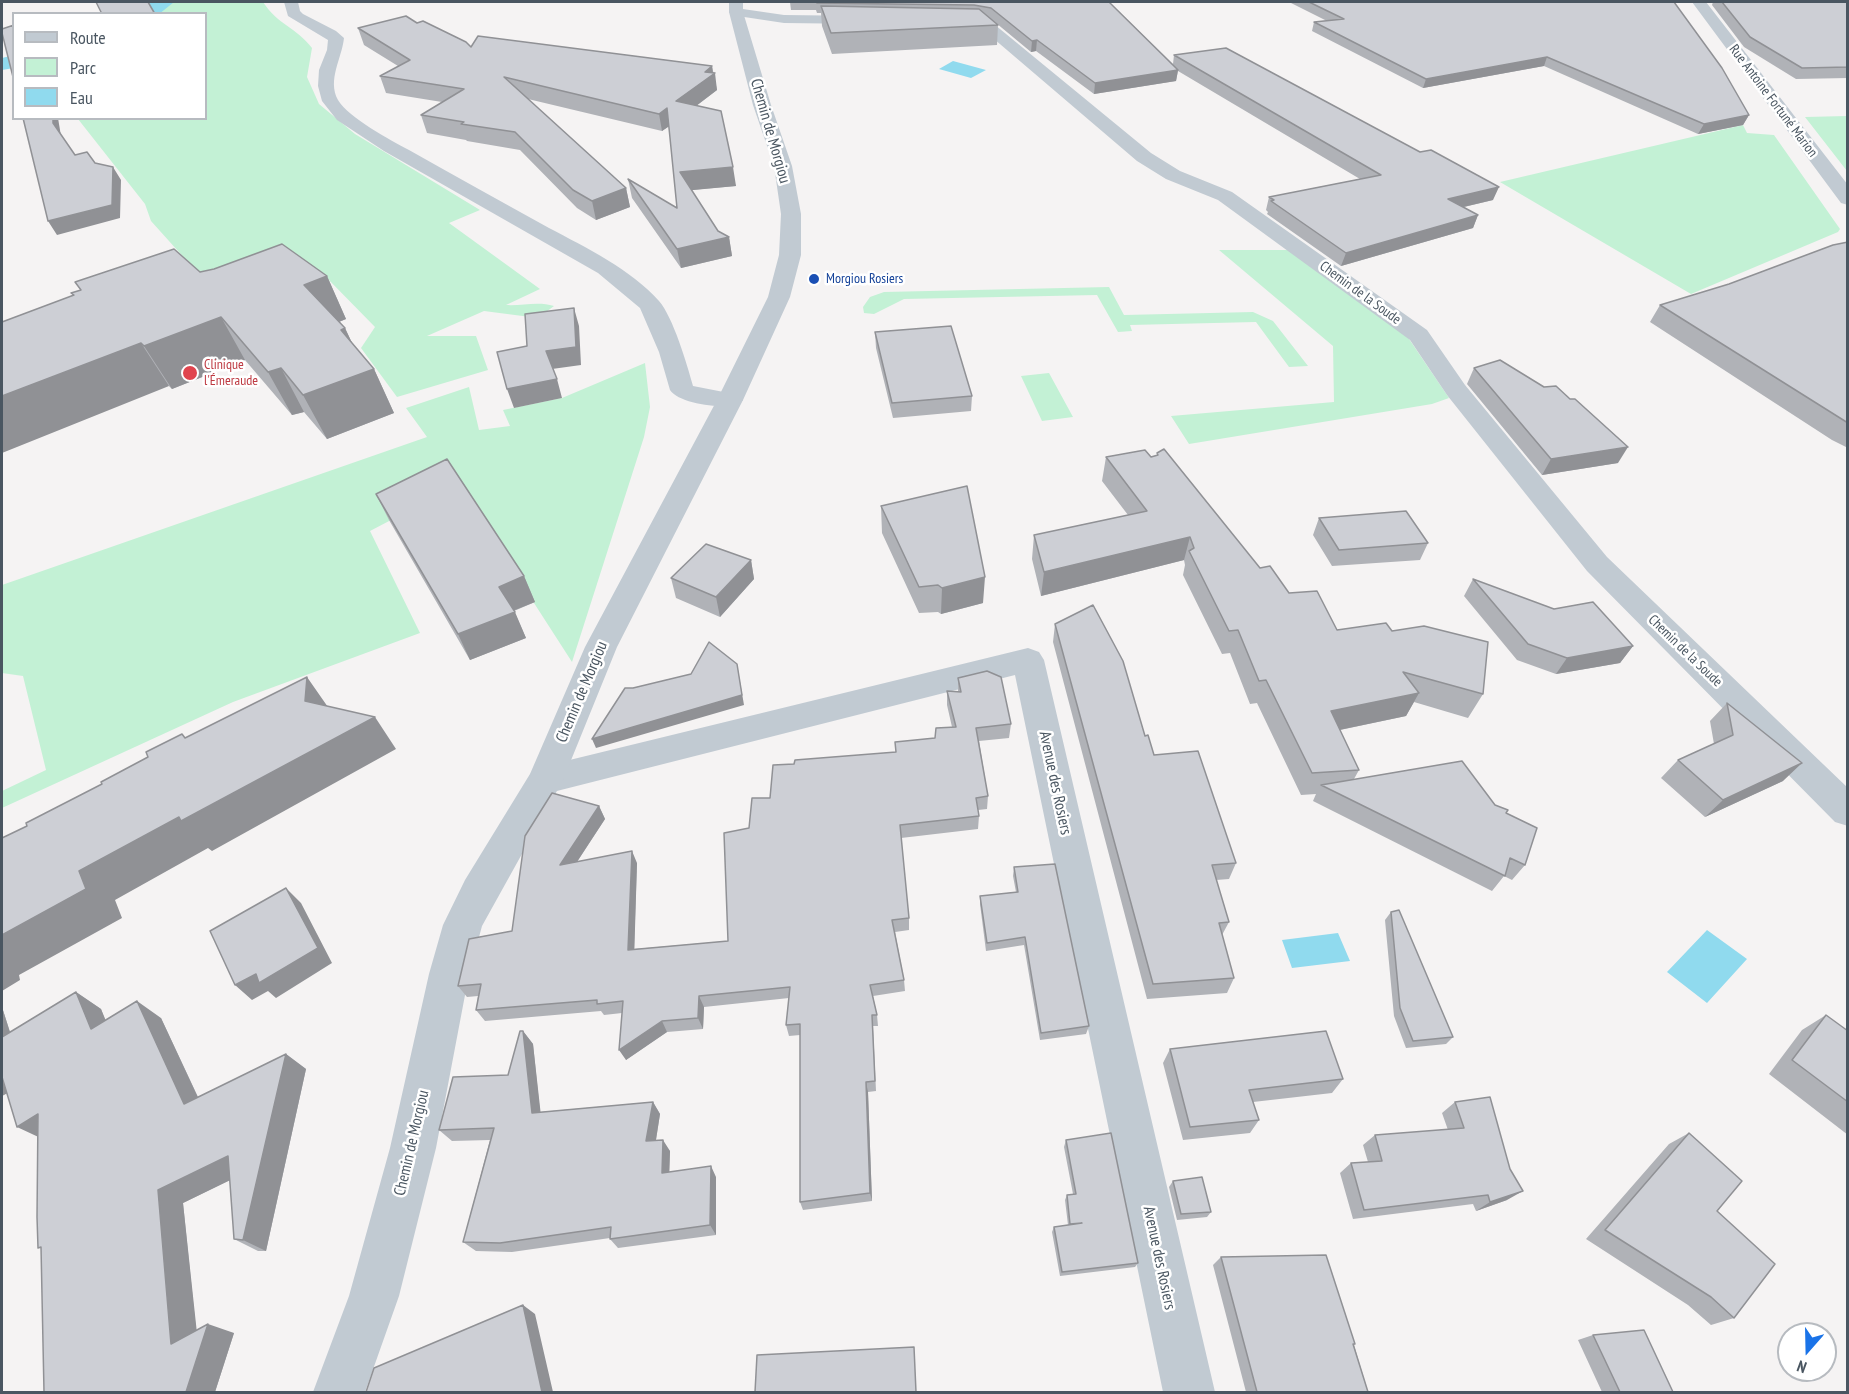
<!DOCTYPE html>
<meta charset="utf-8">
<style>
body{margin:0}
#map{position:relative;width:1849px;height:1394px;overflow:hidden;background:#f5f3f3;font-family:"PT Sans Narrow",sans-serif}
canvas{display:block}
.frame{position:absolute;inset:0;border:3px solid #4a5661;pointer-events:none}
.legend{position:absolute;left:12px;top:12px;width:195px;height:108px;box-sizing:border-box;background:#fff;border:2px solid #b7bbc0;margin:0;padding:8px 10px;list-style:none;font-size:18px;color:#4a5661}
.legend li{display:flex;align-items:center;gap:12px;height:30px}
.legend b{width:30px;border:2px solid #b7bbc0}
.north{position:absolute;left:1777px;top:1322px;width:60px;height:60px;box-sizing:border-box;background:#fff;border:2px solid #b7bbc0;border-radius:50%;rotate:200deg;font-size:16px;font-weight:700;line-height:24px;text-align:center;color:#4a5661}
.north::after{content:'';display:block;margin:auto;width:21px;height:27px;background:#1a73e8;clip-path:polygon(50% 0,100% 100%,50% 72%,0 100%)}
</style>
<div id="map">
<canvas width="1849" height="1394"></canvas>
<div class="frame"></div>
<ul class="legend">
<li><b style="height:8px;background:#c1cad2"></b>Route</li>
<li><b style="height:16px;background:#c3f1d5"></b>Parc</li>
<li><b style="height:16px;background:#90daee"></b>Eau</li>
</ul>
<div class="north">N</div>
</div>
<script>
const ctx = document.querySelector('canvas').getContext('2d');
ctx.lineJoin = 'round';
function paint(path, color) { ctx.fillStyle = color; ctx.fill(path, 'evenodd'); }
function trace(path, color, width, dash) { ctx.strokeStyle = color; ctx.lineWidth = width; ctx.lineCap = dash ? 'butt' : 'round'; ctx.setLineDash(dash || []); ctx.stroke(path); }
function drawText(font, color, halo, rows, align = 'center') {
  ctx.font = font + ' "PT Sans Narrow",sans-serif'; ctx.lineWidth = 5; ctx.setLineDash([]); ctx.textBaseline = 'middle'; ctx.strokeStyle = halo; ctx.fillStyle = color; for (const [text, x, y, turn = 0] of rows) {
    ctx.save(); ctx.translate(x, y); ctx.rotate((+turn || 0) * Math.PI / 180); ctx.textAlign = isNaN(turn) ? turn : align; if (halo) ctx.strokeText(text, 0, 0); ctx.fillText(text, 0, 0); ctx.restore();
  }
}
const green = new Path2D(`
 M153,2H263C278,25 296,27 312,48L307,77L319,104L355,134L480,210L449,223L540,289L506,305C522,306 538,301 554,306L538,318L484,311L427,336H476L488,370L397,397L361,348L375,327L324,275L232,311L151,221L145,204L78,119L206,118V14L133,13Z
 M1847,116H1848L1847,171L1805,117Z
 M1743,125L1747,133L1774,135L1840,229L1838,232L1691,294L1500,182Z
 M1219,250H1289L1407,336L1449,398L1432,404L1189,444L1171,416L1334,402L1333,346Z
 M1109,287L1124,315L1253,312L1273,321L1308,366L1289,367L1256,322L1130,325L1132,331L1118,332L1097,295L904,299L874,314L864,313L863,307L870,297L884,292Z
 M645,363L650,407L644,437L572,662L458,485L370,531L420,633L233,702L2,808V791L46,770L23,676L2,673V585L427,437L406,408L469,387L479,430L510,426L503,410L562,398Z
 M1049,373L1073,417L1042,421L1021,376Z`);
const water = new Path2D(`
 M953,61L986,70L971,78L939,69Z
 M1707,930L1747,959L1707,1003L1667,972Z
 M1338,933L1350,961L1292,968L1282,940Z`);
const canal = new Path2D(`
 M151,2H174L159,14H134Z
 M14,55V68L2,70V58Z`);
const minor = new Path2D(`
 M284,2H298L300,11L303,14L336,31L344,38C342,58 327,80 338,100C349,118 390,140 409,150C455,176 502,202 549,228C585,247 632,270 659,301C673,317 687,364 693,386L739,395L743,400L739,405C723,409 679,404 670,390L659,352L640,308L598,273L384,151L337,120L322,101L318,86L319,70L327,50L328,40L288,16Z
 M1692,2H1706L1848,185V205L1841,203Z
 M736,8L784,15L866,16L873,20L866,24L784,23L731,15L729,12L731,9Z
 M957,17L989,20L1151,153L1180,171L1232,192L1427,330L1465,385L1607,557L1848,788V826L1835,822L1587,571L1447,395L1410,340L1218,200L1166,179L1137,161L980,27L952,24L950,21L952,18Z
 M1028,648L1039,652L1044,660L1215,1392H1163L1015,675L545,794L533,790L527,780L533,770L545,766Z`);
const tertiary = new Path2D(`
 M729,2H743V12L771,105L792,166L801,214V255L790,297L743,400L617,647L563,780L482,926L469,974L436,1148L399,1296L365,1392H313L349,1296L390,1148L429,974L443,925L465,880L530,774L585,647L717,400L768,297L779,255L781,214L774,166L753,105L729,12Z`);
const wall = new Path2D(`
 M790,2H1109L1173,64L1174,55L1493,200L1464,207L1478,215L1473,228L1341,266L1267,214L1268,212L1266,210L1269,197L1360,179L1178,71L1176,81L1094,94L1036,51L1031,52L990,18L998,25L997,45L832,54L822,26L821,13H817L816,10H791Z
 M1289,2H1674L1749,115L1743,125L1698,134L1544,66L1423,88L1312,31L1314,22L1327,21Z
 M1713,2H1848V78L1796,79L1744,47L1712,5Z
 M417,23L471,47L712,66L717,90L696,106L736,186L691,190L718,231L729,237L732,256L681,268L632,198L628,179L677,208L669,126L662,131L528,99L626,188L630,207L596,220L577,208L520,150L467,141L466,140L427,133L421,115L442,102L386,93L380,76L398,66L364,45L358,28Z
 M1848,242V448L1832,440L1650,322L1660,305L1729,284Z
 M200,272L327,276L346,319L339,322L345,328L352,343L374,369L394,413L327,439L304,412L292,415L245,360L172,389L71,293L81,290L75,282Z
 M875,332L972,396L971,411L893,418L876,348Z
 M1474,368L1618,463L1542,475L1467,384Z
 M1157,453L1260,568L1289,593L1337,630L1392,631L1483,694L1468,718L1414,702L1406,716L1340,730L1359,770L1354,779L1495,805L1506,813L1525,865L1512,880L1504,876L1492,891L1313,801L1316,794L1301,795L1257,703L1250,704L1230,653L1222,654L1183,575L1185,565L1184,560L1041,596L1032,559L1034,535L1128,515L1102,481L1106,457H1151L1157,455Z
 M376,494L524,576L535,602L514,611L526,638L470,660L389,520Z
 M881,506L983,603L941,614L938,612L919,613L882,533Z
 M1319,518L1428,543L1420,560L1332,566L1313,535Z
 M751,560L754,579L720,617L676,598L671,578Z
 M1473,579L1633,646L1620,663L1556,674L1517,660L1464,596Z
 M1055,624L1236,863L1229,879L1216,880L1229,922L1222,935L1234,978L1227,993L1147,999L1053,642Z
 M958,678L1011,724L1009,738L979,741L988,796L987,809L978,810L979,816L978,829L901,838L909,918V930L895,932L904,980L905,991L873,996L877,1015L878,1026H873L876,1091L868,1092L872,1201L803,1210L800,1202V1035L789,1036L786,1025L789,998L704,1007L703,1029L667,1032L626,1060L622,1013L604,1015L601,1011L485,1021L476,1010L478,996L467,997L458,986L512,931L599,806L605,819L577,862L637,863L634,949L728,941L749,828L770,798L794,764L896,752L935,738L952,727L947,705V691L958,692Z
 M1727,703L1783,781L1705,817L1661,778L1678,760L1714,744L1710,721Z
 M1014,867L1089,1026L1086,1034L1040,1040L1024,945L986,951L980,904V896L1016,892L1013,876Z
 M1391,912L1453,1037L1446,1044L1406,1048L1394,1016L1385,920Z
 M76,992L101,1009L105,1020L161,1018L198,1097L286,1054L306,1069L266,1251H258L234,1239L230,1180L183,1203L196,1330L234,1333L215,1392L38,1136L7,1093L2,1096V1007L10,1032Z
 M1826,1015L1848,1031V1135L1769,1074L1802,1030Z
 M523,1031L533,1044L540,1112L653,1102L660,1114L656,1140L670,1151L669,1172L716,1177V1235L618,1248L610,1239V1238L512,1252L476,1251L463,1242L490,1140L452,1141L439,1130L508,1075Z
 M1170,1049L1343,1079L1332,1093L1253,1102L1259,1120L1250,1133L1183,1140L1163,1063Z
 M1455,1102L1507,1200L1476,1211L1473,1204L1353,1219L1340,1173L1351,1163L1368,1162L1363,1145L1375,1135L1448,1130L1442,1113Z
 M1689,1133L1717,1211L1734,1318L1711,1325L1688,1305L1586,1239L1669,1144Z
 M1066,1140L1138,1263L1135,1267L1060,1276L1052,1232L1054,1227L1068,1225L1065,1200L1067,1195L1073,1194L1064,1147Z
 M1173,1181L1211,1212L1207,1217L1177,1220L1169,1187Z
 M1221,1257L1355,1344L1354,1345L1368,1392H1246L1213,1265Z
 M1593,1335L1673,1392H1602L1578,1340Z`);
const shadedWall = new Path2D(`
 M1037,40L1036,51L1031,52L1032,41Z
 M1547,57L1544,66L1423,88L1426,79Z
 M712,66L713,74L715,73L717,90L679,119L676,101L705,72Z
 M1178,70L1176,81L1094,94L1095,83Z
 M667,108L671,125L662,131L659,114Z
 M1749,115L1743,125L1698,134L1704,124Z
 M53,118H58L61,136L53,123Z
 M113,167L121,180L120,218L57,235L48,221Z
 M733,167L736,186L683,191L680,172Z
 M1499,187L1493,200L1442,212L1448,199Z
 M626,188L630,207L596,220L592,201Z
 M1478,215L1473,228L1341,266L1346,253Z
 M729,237L732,256L681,268L677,249Z
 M327,276L346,319L324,328L304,285Z
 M574,308L579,326L581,365L552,369L546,351Z
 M221,317L245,360L172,389L144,346Z
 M345,328L365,371L341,330Z
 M141,343L169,386L2,453V396Z
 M281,368L304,412L292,415L268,372Z
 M374,369L394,413L327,439L303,395Z
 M557,379L562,398L514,408L507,389Z
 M1628,447L1618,463L1542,475L1551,459Z
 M1190,537L1184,560L1041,596L1044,572Z
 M751,560L754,579L720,617L716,597Z
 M524,576L535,602L510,612L499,587Z
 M985,577L983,603L941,614L942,588Z
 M515,612L526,638L470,660L458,634Z
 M1633,646L1620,663L1556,674L1567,658Z
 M737,664L744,705L596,748L592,739Z
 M307,677L330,710L305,701Z
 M1419,693L1406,716L1320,734L1331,711Z
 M375,717L396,749L212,851L208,848L115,900L122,918L19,975L20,980L2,991V935L79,871L179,817Z
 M1802,763L1783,781L1705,817L1723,800Z
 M599,806L605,819L567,877L560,865Z
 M632,851L637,863L634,961L628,950Z
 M286,888L301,903L332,963L276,998L268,991L252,1000L235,985Z
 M76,992L101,1009L116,1045L91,1029Z
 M699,996L704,1007L703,1029L698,1018Z
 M137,1001L161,1018L208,1119L184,1104Z
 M2,1007L26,1083L2,1096Z
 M662,1021L667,1032L626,1060L619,1050Z
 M523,1031L533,1044L542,1125L532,1113Z
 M286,1054L306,1069L266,1251L243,1240Z
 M866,1082L868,1092L872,1201L870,1193Z
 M653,1102L660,1114L654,1152L646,1141Z
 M38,1114L47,1141L17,1127Z
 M663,1140L670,1151L669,1184L662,1173Z
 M228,1156L251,1170L183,1203L199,1352L171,1344L158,1190Z
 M711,1166L716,1177V1235L710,1225Z
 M1523,1191L1507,1200L1476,1211L1490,1202Z
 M523,1305L535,1314L553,1392H542Z
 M208,1324L234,1333L215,1392H186Z`);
const building = new Path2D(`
 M96,2H148L155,14H102Z
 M816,2H1109L1178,70L1095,83L1037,40L1032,41L991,8L974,5L817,3Z
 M1309,2H1674L1722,68L1749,115L1704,124L1547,57L1426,79L1314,22L1344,19Z
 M1722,2H1848V67L1802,68L1750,37Z
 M821,6L979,9L998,25L831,33Z
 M406,16L417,23L423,21L466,42L471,47L478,36L712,66L705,72L715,73L676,101L721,111L733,167L680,172L718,231L729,237L677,249L628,179L677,208L667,108L659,114L504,77L626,188L592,201L573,190L515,132L461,124L464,122L421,115L464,89L380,76L410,60L358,28Z
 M14,25V81L2,33V29Z
 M1226,48L1420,152L1431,150L1499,187L1448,199L1478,215L1346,253L1271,201L1274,200L1269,197L1381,175L1174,55Z
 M23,118H53V123L75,155L87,152L95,163L113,167L112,205L48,221Z
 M1848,242V423L1660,305L1729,284L1833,245Z
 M282,244L327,276L304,285L345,328L341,330L374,369L303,395L281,368L268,372L221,317L144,346L141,343L2,396V322L74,295L71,293L81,290L75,282L174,249L200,272L214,269Z
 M574,308L576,347L546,351L557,379L507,389L497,352L527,346L525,314Z
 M951,326L972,396L892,403L875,332Z
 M1500,360L1544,387L1556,386L1570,399H1575L1628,447L1551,459L1474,368Z
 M1164,449L1260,568L1270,566L1289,593L1317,591L1337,630L1386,623L1392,631L1424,626L1488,642L1483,694L1403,672L1419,693L1331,711L1359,770L1312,773L1266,680L1259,681L1238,630L1229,631L1189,551L1194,548L1190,537L1044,572L1034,535L1147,511L1106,457L1145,450L1151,457L1158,455L1157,453Z
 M447,459L524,576L499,587L515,612L458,634L376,494Z
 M967,486L985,577L942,588L938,585L919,587L881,506Z
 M1406,511L1428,543L1339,550L1319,518Z
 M706,544L751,560L716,597L671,578Z
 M1473,579L1554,609L1593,602L1633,646L1567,658L1528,644Z
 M1093,605L1123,661L1145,736L1148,735L1154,755L1198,751L1236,863L1212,865L1229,922L1219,923L1234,978L1153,984L1055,624Z
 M709,642L737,664L742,695L592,739L625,688H633L691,674Z
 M987,671L1001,677L1011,724L976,728L988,796L976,798L979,816L900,825L909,918L892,920L904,980L870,985L877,1015H872L875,1081L866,1082L870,1193L800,1202V1024L786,1025L790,987L699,996L698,1018L662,1021L619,1050L623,1001L597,1004V1000L476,1010L481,984L458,986L469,939L512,931L525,836L552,793L599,806L560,865L632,851L628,950L728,941L724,833L749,828L752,798H770L773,765L794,764L795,760L896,752L895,742L935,738L936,728L956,727L947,691L961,692L958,678Z
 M307,677L305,701L375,717L181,821L179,817L79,871L86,889L2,935V838L27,826L26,823L102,784L101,782L148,757L146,752L182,734L185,738Z
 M1727,703L1802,763L1723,800L1678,760L1733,735Z
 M1462,761L1495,805L1508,810L1506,813L1537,828L1525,865L1510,858L1505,876L1321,785Z
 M1055,864L1089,1026L1041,1033L1025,937L987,943L980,896L1018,892L1014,867Z
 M286,888L318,948L259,983L256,974L235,985L210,931Z
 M1399,910L1453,1037L1413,1041L1400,1008L1391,912Z
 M76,992L91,1029L137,1001L184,1104L286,1054L243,1240L234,1239L228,1156L158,1190L171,1344L208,1324L186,1392H44L41,1247L38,1248L37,1217L38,1114L17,1127L2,1077V1037Z
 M1826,1015L1848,1031V1102L1792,1060Z
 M520,1031H523L532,1113L653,1102L646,1141L663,1140L662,1173L711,1166L710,1225L610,1239L611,1227L500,1243L463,1242L494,1128L439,1130L453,1077L508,1075Z
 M1326,1031L1343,1079L1249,1090L1259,1120L1190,1127L1170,1049Z
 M1490,1097L1510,1169L1523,1191L1490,1202L1488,1195L1364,1210L1351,1163L1382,1161L1375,1135L1464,1128L1455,1102Z
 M1111,1133L1138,1263L1062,1272L1054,1227L1082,1223L1070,1224L1067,1195L1076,1194L1066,1140Z
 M1689,1133L1742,1181L1717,1211L1775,1264L1734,1318L1711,1297L1605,1230Z
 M1202,1177L1211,1212L1181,1214L1173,1181Z
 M1326,1255L1355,1344H1353L1368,1392H1257L1221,1257Z
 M523,1305L542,1392H366L374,1368Z
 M1644,1330L1673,1392H1620L1593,1335Z
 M914,1347L916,1392H755L757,1355Z`);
const markers = [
 [814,279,6,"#1a4fb4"],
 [190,373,8,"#e0444e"]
];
const farStreetnames = [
 ["Rue Antoine Fortuné Marion",1773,101,53],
 ["Chemin de la Soude",1360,293,36],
 ["Chemin de la Soude",1685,651,44]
];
const farTransitnames = [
 ["Morgiou Rosiers",826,279]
];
const farHealthnames = [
 ["Clinique",204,365],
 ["l'Émeraude",204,381]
];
const streetNames = [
 ["Chemin de Morgiou",770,131,74],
 ["Chemin de Morgiou",582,692,-67],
 ["Avenue des Rosiers",1055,783,78],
 ["Chemin de Morgiou",412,1143,-77],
 ["Avenue des Rosiers",1159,1258,78]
];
paint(green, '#c3f1d5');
paint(water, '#90daee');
paint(canal, '#90daee');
paint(minor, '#c1cad2');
paint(tertiary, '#c1cad2');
paint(wall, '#b0b2b7');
paint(shadedWall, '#909195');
paint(building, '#cdcfd5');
trace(building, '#909195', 1.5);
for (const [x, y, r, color] of markers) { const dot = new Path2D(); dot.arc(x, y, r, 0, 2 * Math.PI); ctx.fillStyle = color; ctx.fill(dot); trace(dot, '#fff', 2); }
drawText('14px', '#4a5661', '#fff', farStreetnames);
drawText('14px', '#164399', '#fff', farTransitnames, 'left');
drawText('14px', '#be3a42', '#fff', farHealthnames, 'left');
drawText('16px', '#4a5661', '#fff', streetNames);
</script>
